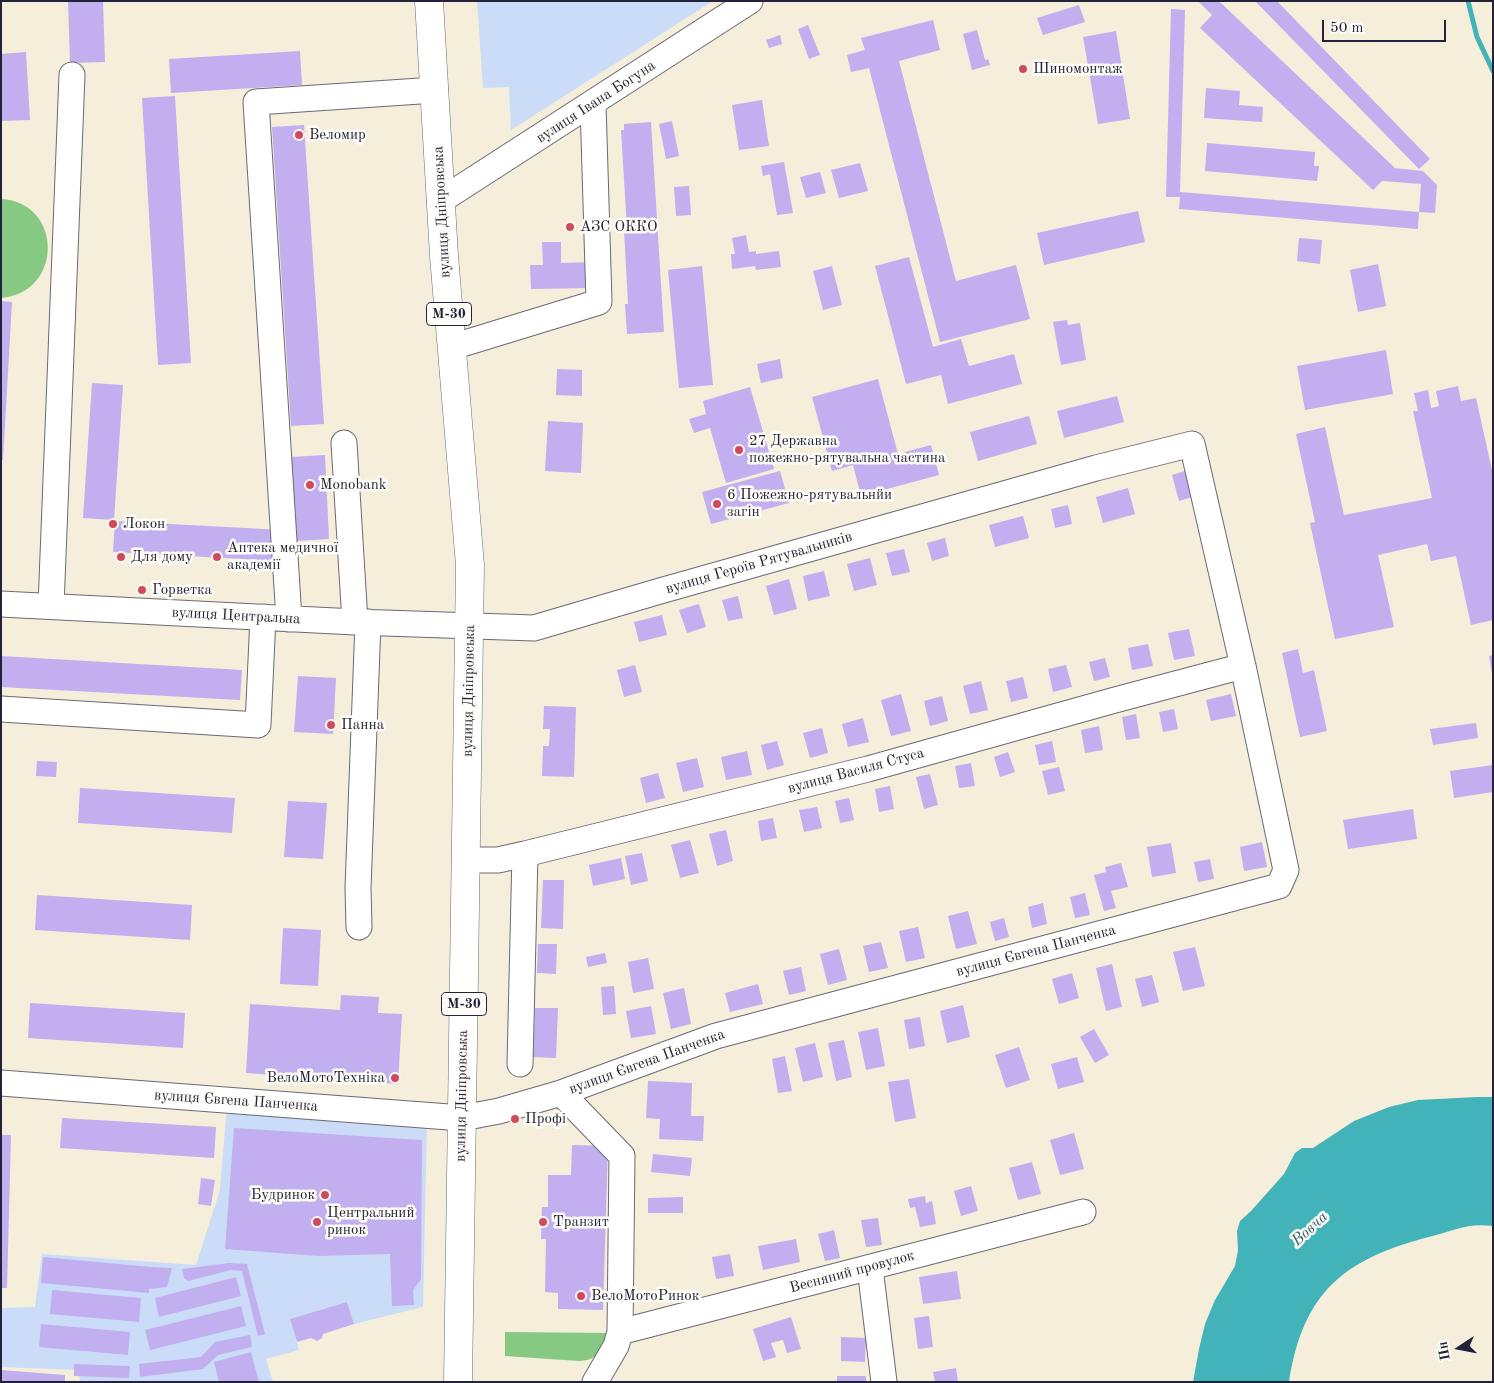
<!DOCTYPE html>
<meta charset="utf-8">
<style>
body{margin:0}
#map{position:relative;width:1494px;height:1383px;overflow:hidden;background:#f4eeda;font-family:"Old Standard TT",serif}
canvas{display:block}
.frame{position:absolute;inset:0;border:2px solid #22223b;pointer-events:none}
.north{position:absolute;left:1434px;top:1323px;width:50px;height:50px;-webkit-text-stroke:4px #fdfcf7;paint-order:stroke;rotate:259deg;font-size:14px;font-weight:700;line-height:20px;text-align:center;color:#22223b}
.north::after{content:'';display:block;margin:auto;width:18px;height:22px;background:#22223b;clip-path:polygon(50% 0,100% 100%,50% 72%,0 100%)}
.scale{position:absolute;left:1322px;top:20px;width:124px;height:22px;box-sizing:border-box;border:2px solid #22223b;border-top:0;padding-left:6px;font-size:15px;line-height:18px;white-space:nowrap;color:#22223b;-webkit-text-stroke:4px #fdfcf7;paint-order:stroke}
</style>
<div id="map">
<canvas width="1494" height="1383"></canvas>
<div class="frame"></div>
<div class="north">Пн</div>
<div class="scale">50 m</div>
</div>
<script>
const ctx = document.querySelector('canvas').getContext('2d');
ctx.lineJoin = 'round';
function paint(path, color) { ctx.fillStyle = color; ctx.fill(path, 'evenodd'); }
function trace(path, color, width, dash) { ctx.strokeStyle = color; ctx.lineWidth = width; ctx.lineCap = dash ? 'butt' : 'round'; ctx.setLineDash(dash || []); ctx.stroke(path); }
function drawText(font, color, halo, rows, align = 'center') {
  ctx.font = font + ' "Old Standard TT",serif'; ctx.lineWidth = 5; ctx.setLineDash([]); ctx.textBaseline = 'middle'; ctx.strokeStyle = halo; ctx.fillStyle = color; for (const [text, x, y, turn = 0] of rows) {
    ctx.save(); ctx.translate(x, y); ctx.rotate((+turn || 0) * Math.PI / 180); ctx.textAlign = isNaN(turn) ? turn : align; if (halo) ctx.strokeText(text, 0, 0); ctx.fillText(text, 0, 0); ctx.restore();
  }
}
const built = new Path2D(`
 M477,1H713L511,130L509,87L483,88Z
 M227,1105L427,1122L423,1307L354,1324L347,1302L290,1319L299,1350L266,1359L273,1382H80L79,1370L1,1367V1308L35,1307L42,1254L196,1265L220,1190Z`);
const green = new Path2D(`
 M1,199C63,202 64,293 1,298Z
 M505,1332L612,1333C601,1349 600,1360 579,1361L505,1356Z`);
const water = new Path2D(`
 M1477,1097H1493V1226C1467,1223 1453,1231 1429,1237C1344,1259 1303,1292 1289,1382H1193L1199,1349L1205,1324L1215,1300L1235,1266L1238,1250L1237,1231L1240,1221L1251,1211L1284,1174L1295,1153L1302,1148H1313L1354,1121L1389,1107L1418,1100Z`);
const stream = new Path2D(`
 M1468,1L1477,37L1493,71`);
const building = new Path2D(`
 M68,1H103L105,62L70,63Z
 M1198,1H1218L1222,4L1394,167V168L1423,171L1437,185L1435,213L1419,212L1421,184L1382,181L1373,190L1200,28L1212,15Z
 M1255,1H1277L1430,159L1419,169Z
 M1079,5L1085,22L1043,35L1037,18Z
 M1171,9L1185,10L1180,192L1419,212L1418,229L1179,209L1180,197H1166Z
 M933,20L940,50L899,61L956,281L1016,265L1030,319L940,342L869,68L851,72L847,55L865,50L861,38Z
 M808,25L820,55L809,59L798,29Z
 M977,30L985,60L988,59L990,65L972,70L963,34Z
 M1116,31L1130,119L1098,124L1083,37Z
 M780,35L782,44L769,48L766,40Z
 M300,51L302,85L171,93L169,59Z
 M26,52L30,120L1,121V54Z
 M1206,88L1240,91L1239,105L1263,107L1262,122L1204,118Z
 M175,96L191,363L158,365L142,98Z
 M762,100L769,146L739,150L732,105Z
 M672,121L679,156L666,159L659,124Z
 M651,122L664,332L627,334L625,304H628L624,229H627L621,130H624V124Z
 M304,125L324,424L291,426L272,127Z
 M1207,143L1315,152L1314,166H1319L1317,181L1205,171Z
 M784,162L793,213L777,215L770,174L763,176L761,166Z
 M860,163L868,191L839,198L831,170Z
 M820,172L826,193L806,198L800,177Z
 M689,186L691,215L676,216L674,187Z
 M1138,211L1145,242L1044,265L1037,233Z
 M746,235L749,252L756,251V254L779,251L781,267L756,270L755,266L732,269L731,254H735L732,238Z
 M1299,238L1322,240L1320,264L1297,261Z
 M542,242H561V263L593,262L594,288L531,289L530,265H543Z
 M909,257L933,347L961,339L969,366L1014,354L1022,384L948,404L941,375L906,384L875,266Z
 M1378,264L1386,306L1358,312L1350,270Z
 M702,266L713,385L679,388L668,270Z
 M832,266L842,305L823,310L813,271Z
 M1,301L12,302L3,460H1Z
 M1067,320L1068,325L1080,323L1086,360L1061,365L1053,322Z
 M1386,350L1393,394L1305,410L1297,366Z
 M780,359L783,378L761,383L757,364Z
 M557,369L582,370V396L556,395Z
 M878,379L898,454L931,445L939,475L861,496L853,465L832,471L812,397Z
 M92,383L123,385L114,520L83,518Z
 M1458,386L1461,401L1476,398L1493,475V620L1471,625L1456,556L1431,561L1427,544L1378,555L1394,627L1335,639L1310,523L1315,522L1296,434L1325,427L1344,515L1432,498L1413,411H1418L1414,393L1428,390L1431,408L1439,406L1436,391Z
 M750,387L774,469L726,483L710,428L694,433L689,419L706,414L703,401Z
 M1117,396L1124,422L1064,438L1057,411Z
 M1029,416L1037,444L978,461L970,432Z
 M548,421L583,423L581,473L545,471Z
 M325,455L329,539L296,541L291,457Z
 M780,471L789,503L711,524L702,492Z
 M1185,471L1192,497L1179,501L1172,475Z
 M1128,488L1135,514L1103,523L1096,497Z
 M1068,505L1072,524L1055,528L1051,509Z
 M1023,516L1029,538L995,547L989,525Z
 M115,521L282,530L280,561L113,552Z
 M945,538L949,556L932,561L927,543Z
 M904,549L910,572L892,576L886,553Z
 M870,558L877,585L854,591L847,564Z
 M824,571L830,596L808,601L803,576Z
 M789,579L797,609L774,615L766,586Z
 M738,596L743,618L728,621L722,600Z
 M699,604L706,627L687,633L679,610Z
 M662,615L667,635L639,642L634,622Z
 M1189,629L1195,656L1174,660L1168,633Z
 M1148,644L1153,666L1132,670L1128,648Z
 M1298,649L1303,673L1314,670L1327,731L1300,737L1282,653Z
 M1493,655V673H1492L1489,656Z
 M1,656L242,670L240,700L1,687Z
 M1105,658L1110,677L1094,681L1089,662Z
 M635,665L642,692L624,697L617,670Z
 M1066,665L1072,687L1053,692L1048,669Z
 M298,676L336,678L333,734L294,732Z
 M1023,677L1028,698L1011,702L1006,681Z
 M981,681L988,710L970,714L963,686Z
 M901,694L911,731L891,736L881,700Z
 M1231,694L1236,716L1211,721L1206,700Z
 M942,696L948,721L930,726L924,701Z
 M544,706L576,707L574,777L542,776L543,746H549L550,729H543Z
 M1174,709L1178,729L1163,732L1159,712Z
 M1136,714L1140,738L1126,740L1122,717Z
 M863,718L869,742L848,747L842,724Z
 M1476,723L1478,738L1433,745L1430,729Z
 M1099,726L1103,750L1085,753L1081,730Z
 M822,728L828,753L810,758L803,733Z
 M777,741L784,765L767,770L761,745Z
 M1052,741L1056,762L1039,765L1035,745Z
 M747,751L752,775L726,780L721,757Z
 M1008,752L1015,772L1000,777L994,757Z
 M697,758L704,787L683,792L676,763Z
 M37,761L57,762L56,777L36,776Z
 M971,763L975,786L959,788L955,766Z
 M1493,765V792L1454,798L1450,771Z
 M1059,767L1065,791L1048,795L1042,771Z
 M658,773L665,798L646,803L640,778Z
 M930,774L938,805L924,809L916,777Z
 M890,786L894,809L879,812L875,789Z
 M80,788L235,798L232,833L78,823Z
 M849,798L854,820L840,823L835,801Z
 M288,801L327,803L323,859L284,857Z
 M817,807L822,828L804,832L799,810Z
 M1413,809L1417,839L1348,849L1343,820Z
 M773,818L777,838L761,841L758,821Z
 M726,830L733,861L717,866L709,834Z
 M690,840L699,873L680,878L671,845Z
 M1262,842L1267,867L1244,871L1240,847Z
 M1171,843L1176,873L1152,877L1147,847Z
 M642,853L648,881L631,885L625,856Z
 M621,858L625,879L593,886L589,865Z
 M1210,859L1214,879L1198,882L1194,862Z
 M1121,863L1128,887L1111,891L1116,908L1104,911L1094,875L1106,872L1105,867Z
 M543,880H564L563,929L541,928Z
 M1085,893L1090,915L1075,918L1070,897Z
 M37,895L192,905L190,940L35,930Z
 M1043,903L1047,924L1032,928L1028,907Z
 M968,911L977,944L956,949L948,916Z
 M1004,918L1009,937L995,941L990,922Z
 M918,927L925,958L906,962L899,931Z
 M283,928L321,930L318,986L280,984Z
 M881,942L888,968L869,972L863,946Z
 M538,944H557L556,974L537,973Z
 M1195,947L1205,986L1183,991L1173,952Z
 M839,949L847,980L828,985L820,954Z
 M605,953L607,963L588,967L586,957Z
 M648,958L654,989L633,993L628,962Z
 M1112,964L1122,1007L1106,1011L1096,968Z
 M801,967L806,991L789,995L783,971Z
 M1072,973L1079,998L1059,1004L1052,979Z
 M1152,975L1159,1002L1142,1007L1135,979Z
 M758,984L763,1004L730,1012L725,993Z
 M614,986L616,1014L603,1015L601,987Z
 M684,988L691,1024L671,1029L663,993Z
 M341,995L379,997L378,1013L402,1014L398,1084L246,1073L250,1004L340,1010Z
 M30,1003L185,1013L183,1048L28,1038Z
 M963,1005L970,1037L947,1043L940,1011Z
 M651,1006L656,1034L631,1038L626,1011Z
 M535,1008H558L556,1058L533,1057Z
 M920,1017L925,1046L909,1049L904,1020Z
 M878,1028L885,1066L866,1070L858,1032Z
 M1094,1029L1109,1055L1095,1063L1080,1037Z
 M844,1040L852,1077L836,1081L828,1043Z
 M815,1043L823,1077L803,1082L795,1048Z
 M1019,1047L1030,1080L1006,1088L995,1055Z
 M785,1056L792,1091L778,1093L772,1059Z
 M1077,1057L1084,1082L1058,1089L1051,1064Z
 M909,1079L916,1118L895,1122L888,1082Z
 M648,1081L692,1083L691,1116H704L703,1141L659,1139L660,1119L646,1118Z
 M62,1118L216,1127L214,1158L60,1148Z
 M234,1128L422,1140L421,1279L413,1290L414,1305L392,1306L390,1254L318,1256L225,1249Z
 M1074,1133L1084,1169L1060,1175L1050,1140Z
 M1,1135H11L7,1288H1Z
 M572,1145L608,1146L603,1310L558,1309V1293L545,1292L546,1239H541L542,1207H548V1175H571Z
 M653,1154L692,1158L690,1176L651,1172Z
 M1032,1162L1041,1194L1018,1200L1009,1168Z
 M201,1178L215,1180L211,1206L198,1204Z
 M971,1186L978,1211L961,1216L954,1191Z
 M925,1196L926,1203L932,1201L936,1224L920,1227L915,1207L910,1208L908,1199Z
 M683,1197V1213H648V1198Z
 M878,1218L882,1245L866,1247L861,1220Z
 M834,1230L840,1258L825,1261L818,1234Z
 M796,1239L800,1262L763,1270L758,1246Z
 M730,1254L734,1276L716,1279L712,1257Z
 M43,1257L151,1267L172,1268L167,1287L149,1289V1293L41,1283Z
 M229,1263L247,1264L265,1334L258,1336L242,1271L231,1270L188,1281L184,1278L182,1269Z
 M957,1271L961,1299L923,1304L919,1277Z
 M236,1277L241,1296L159,1317L155,1298Z
 M52,1290L141,1298L139,1322L50,1314Z
 M347,1302L354,1324L323,1334L322,1338L317,1341L311,1338L297,1342L290,1319Z
 M241,1306L246,1326L150,1350L145,1330Z
 M929,1316L933,1347L918,1349L914,1318Z
 M791,1317L801,1349L787,1353L783,1340L771,1343L776,1357L763,1361L753,1329Z
 M41,1324L130,1332L128,1355L39,1347Z
 M250,1335L252,1347L218,1355L203,1369L140,1377L139,1364L201,1357L215,1342Z
 M841,1337L866,1338L865,1362L841,1361Z
 M251,1352L259,1382H219L214,1362Z
 M74,1364L130,1366L129,1378L74,1376Z
 M956,1368L958,1382H935L933,1372Z
 M1,1370L65,1375V1382H1Z
 M837,1376H866V1382H837Z`);
const minor = new Path2D(`
 M440,201L750,1
 M452,347L599,302L593,104
 M344,443L355,622
 M1,604L355,622L534,628L660,591L1096,468L1192,444L1243,666L1286,870L1279,886L716,1036L561,1093L499,1111L462,1118L1,1083
 M51,606L72,75
 M289,619L256,102L435,90
 M1,709L258,725L263,617
 M465,860H498L525,854L868,769L1115,700L1243,666
 M359,927L358,888L368,622
 M520,1064L525,854
 M561,1093L622,1156L620,1332L616,1346L595,1382
 M870,1268L884,1382
 M620,1332L1083,1212`);
const highway = new Path2D(`
 M429,1L444,256L470,565L458,1382`);
const markers = [
 [1023,69,5,"#d1495b"],
 [299,135,5,"#d1495b"],
 [570,227,5,"#d1495b"],
 [739,450,5,"#d1495b"],
 [310,485,5,"#d1495b"],
 [717,504,5,"#d1495b"],
 [113,524,5,"#d1495b"],
 [121,557,5,"#d1495b"],
 [217,557,5,"#d1495b"],
 [142,590,5,"#d1495b"],
 [331,725,5,"#d1495b"],
 [395,1078,5,"#d1495b"],
 [515,1119,5,"#d1495b"],
 [325,1195,5,"#d1495b"],
 [317,1222,5,"#d1495b"],
 [543,1222,5,"#d1495b"],
 [581,1296,5,"#d1495b"]
];
const shields = [
 [449,314,45],
 [464,1004,45]
];
const shieldNames = [
 ["М-30",449,314],
 ["М-30",464,1004]
];
const poiNames = [
 ["Шиномонтаж",1033,69],
 ["Веломир",309,135],
 ["АЗС ОККО",580,227],
 ["27 Державна",749,441],
 ["пожежно-рятувальна частина",749,458],
 ["Monobank",320,485],
 ["6 Пожежно-рятувальнйи",727,495],
 ["загін",727,512],
 ["Локон",123,524],
 ["Аптека медичної",227,548],
 ["академії",227,565],
 ["Для дому",131,557],
 ["Горветка",152,590],
 ["Панна",341,725],
 ["ВелоМотоТехніка",385,1078,"right"],
 ["Профі",525,1119],
 ["Будринок",315,1195,"right"],
 ["Центральний",327,1213],
 ["ринок",327,1230],
 ["Транзит",553,1222],
 ["ВелоМотоРинок",591,1296]
];
const streetNames = [
 ["вулиця Івана Богуна",596,102,-33],
 ["вулиця Дніпровська",442,212,-93],
 ["вулиця Героїв Рятувальників",759,563,-16],
 ["вулиця Центральна",236,616,3],
 ["вулиця Дніпровська",469,691,-89],
 ["вулиця Василя Стуса",856,771,-15],
 ["вулиця Євгена Панченка",1036,951,-15],
 ["вулиця Євгена Панченка",647,1062,-20],
 ["вулиця Дніпровська",462,1096,-89],
 ["вулиця Євгена Панченка",236,1101,4],
 ["Весняний провулок",852,1272,-15]
];
const waterNames = [
 ["Вовча",1310,1229,-43]
];
paint(built, '#cbdcf9');
paint(green, '#85c982');
paint(water, '#43b3ba');
trace(stream, '#43b3ba', 5);
paint(building, '#c2afef');
trace(minor, '#6c6973', 27);
trace(highway, '#6c6973', 29);
trace(minor, '#fff', 25);
trace(highway, '#fff', 28);
for (const [x, y, r, color] of markers) { const dot = new Path2D(); dot.arc(x, y, r, 0, 2 * Math.PI); ctx.fillStyle = color; ctx.fill(dot); trace(dot, '#fdfcf7', 2); }
for (const [x, y, w] of shields) { const box = new Path2D(); box.roundRect(x - w / 2, y - 11.5, w, 23, 4); ctx.fillStyle = '#fdfcf7'; ctx.fill(box); trace(box, '#22223b', 1); }
drawText('bold 14px', '#22223b', null, shieldNames);
drawText('15px', '#22223b', '#fdfcf7', poiNames, 'left');
drawText('15px', '#22223b', '#fdfcf7', streetNames);
drawText('italic 16px', '#2f5c6e', '#fdfcf7', waterNames);
</script>
